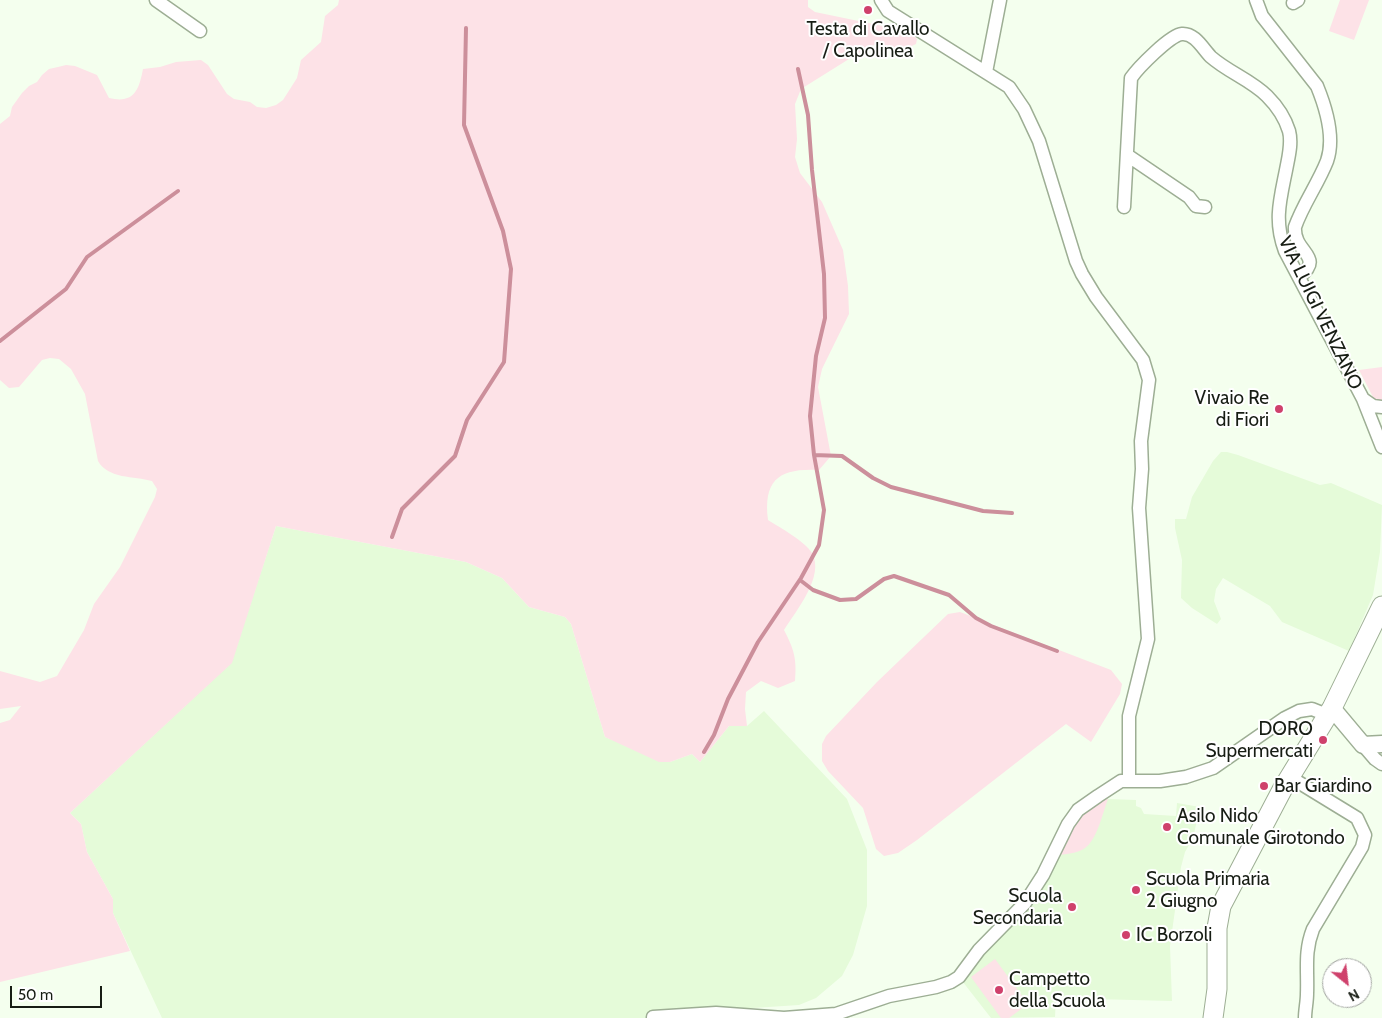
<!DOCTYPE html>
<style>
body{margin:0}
#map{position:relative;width:1382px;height:1018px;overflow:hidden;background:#f4ffee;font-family:Cabin,sans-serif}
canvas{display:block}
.north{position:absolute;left:1322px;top:958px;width:50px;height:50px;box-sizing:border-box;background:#fff;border:1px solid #a2a5a1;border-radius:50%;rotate:151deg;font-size:14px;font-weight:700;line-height:20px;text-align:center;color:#171d14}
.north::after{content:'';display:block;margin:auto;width:18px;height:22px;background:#cf416c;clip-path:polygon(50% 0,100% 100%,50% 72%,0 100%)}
.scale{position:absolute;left:10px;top:986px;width:92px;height:22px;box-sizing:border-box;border:2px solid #171d14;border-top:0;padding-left:6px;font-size:15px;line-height:18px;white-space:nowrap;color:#171d14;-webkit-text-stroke:4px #fff;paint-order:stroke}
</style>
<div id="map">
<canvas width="1382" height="1018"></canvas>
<div class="north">N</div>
<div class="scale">50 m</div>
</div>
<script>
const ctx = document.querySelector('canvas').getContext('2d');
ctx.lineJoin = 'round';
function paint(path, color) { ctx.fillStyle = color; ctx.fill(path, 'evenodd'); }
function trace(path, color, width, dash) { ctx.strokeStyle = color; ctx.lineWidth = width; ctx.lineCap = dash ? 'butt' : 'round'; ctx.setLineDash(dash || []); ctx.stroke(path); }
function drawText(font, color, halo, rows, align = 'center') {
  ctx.font = font + ' Cabin,sans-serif'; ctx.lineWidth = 4; ctx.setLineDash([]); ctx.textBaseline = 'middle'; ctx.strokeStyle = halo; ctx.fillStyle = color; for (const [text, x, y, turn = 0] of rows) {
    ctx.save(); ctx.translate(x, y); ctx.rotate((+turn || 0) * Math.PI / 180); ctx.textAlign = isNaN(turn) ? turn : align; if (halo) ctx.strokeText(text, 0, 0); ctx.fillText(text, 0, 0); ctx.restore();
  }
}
const built = new Path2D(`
 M1221,452H1227L1238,455L1320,485L1331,483L1382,505L1380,552L1373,595L1349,651L1282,622L1270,606L1223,578L1216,589L1214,601L1221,619L1217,624L1192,608L1181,598L1182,560L1175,528V519H1186L1192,497L1213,461Z
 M276,526L466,562L502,578L529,607L565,617L571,624L605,737L670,762L692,754L700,762L729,726H747L764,711L847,799L867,850V906L853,955L842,976L816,998L799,1005L707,1011L648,1018H162L113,913V899L87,852L81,824L70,813L231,663Z
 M1098,796L1108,799L1136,800V806L1141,808L1144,814L1176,816L1177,803L1200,807L1193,838L1185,852L1181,867L1170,946L1172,1001L1056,998L1055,1017L991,1018L959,977L1011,918Z`);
const green = new Path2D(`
 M339,0H808V7L815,12L902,30L911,33L917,39L916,44L903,50L874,45L865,49L801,89L795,104L797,139L795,157L800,173L822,202L843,250L848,286L849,314L822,369L818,387L831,456L819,470C780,468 763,479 768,520C779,527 806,542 812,553C825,576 796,611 784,630C794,649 797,659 795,681L778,688L761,681L746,692L745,709L747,726H729L700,762L692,754L670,762H659L605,737L571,624L565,617L529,607L502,578L466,562L276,526L232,663L70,813L81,824L87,852L113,899V913L130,951L0,982V723L10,720L21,706L0,709V671L40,682L57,676L84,630L94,604L120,567L155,497L157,489L152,481C134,476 108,479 98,461L85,394L71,369L59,359L50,358L42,360L19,387L9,388L0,380V124L10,116L12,107L22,93L29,86L37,82L42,75L49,69L58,67L66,65L75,66L97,75L109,98C134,104 139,90 143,69L160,67L176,62L201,60L208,65L227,94L234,99L250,102L257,107L266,108L276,105L283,100L297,78L301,60L321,42L325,16L338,5Z
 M1340,0H1369L1354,40L1329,31Z
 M1382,367V404L1377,403L1374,399L1359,370Z
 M960,612L1111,670L1122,684L1120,694L1091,742L1066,724L917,840L898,853L884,856L876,849L863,808L828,771L822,761V744L826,736L877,682L948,614Z
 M1098,796L1108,799C1103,812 1097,840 1085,848C1077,854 1063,854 1054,856L1068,824Z
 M995,959L1028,1004L1009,1018H1001L971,977Z`);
const stream = new Path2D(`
 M0,341L66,289L87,257L178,191
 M814,455L842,456L873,478L891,487L983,511L1012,513
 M392,537L402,509L455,456L467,420L504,362L511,269L503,231L464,125L466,28
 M800,580L813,590L840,600L856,599L884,579L894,576L949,595L976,618L991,626L1057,651
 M704,752L714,735L728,699L758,642L801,578L819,545L824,510L814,455L810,416L816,356L825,318L824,274L812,170L808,115L798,69`);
const minor = new Path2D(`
 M156,0L200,31
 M881,0L888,11L1009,87L1024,109L1039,141L1076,261L1082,274L1096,297L1143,360L1149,380L1141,441L1142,469L1139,508L1148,639L1129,716V781
 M1256,0L1262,16L1317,86C1326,108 1335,138 1327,161C1318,184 1303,204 1295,227C1293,253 1326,256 1299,277
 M1293,3L1298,0
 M986,72L1000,0
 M1127,155L1189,197L1196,206L1205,207
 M1124,207L1131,78C1138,68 1170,35 1182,34C1195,33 1203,49 1211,57C1228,72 1251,80 1267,96C1277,106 1285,118 1289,131C1292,142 1289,155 1287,165C1281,197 1273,219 1285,251L1363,399L1382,447
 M1363,399L1373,406L1382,407
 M1363,745L1375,759L1382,764
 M1290,777L1357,818L1365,835L1362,847L1313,929C1304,952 1308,970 1307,994C1307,1002 1305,1010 1305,1018
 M653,1017L716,1013L784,1018L836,1014L889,996L936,987L951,982L959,977L979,950L1025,903L1043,875L1068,824L1078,810L1098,796L1121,781H1160L1186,777L1213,768L1285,718L1299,711L1312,709L1327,715`);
const tertiary = new Path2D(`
 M1332,708L1363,745L1382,744`);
const secondary = new Path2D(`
 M1213,1018L1217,989V928L1221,906L1283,788L1332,708L1382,606`);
const markers = [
 [868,10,5,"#cf416c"],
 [1279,409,5,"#cf416c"],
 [1323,740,5,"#cf416c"],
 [1264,786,5,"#cf416c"],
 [1167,827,5,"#cf416c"],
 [1136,890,5,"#cf416c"],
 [1072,907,5,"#cf416c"],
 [1126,935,5,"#cf416c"],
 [999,990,5,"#cf416c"]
];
const poiNames = [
 ["Testa di Cavallo",868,29,"center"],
 ["/ Capolinea",868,51,"center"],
 ["Vivaio Re",1269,398,"right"],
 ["di Fiori",1269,420,"right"],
 ["DORO",1313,729,"right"],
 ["Supermercati",1313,751,"right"],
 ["Bar Giardino",1274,786],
 ["Asilo Nido",1177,816],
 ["Comunale Girotondo",1177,838],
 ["Scuola Primaria",1146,879],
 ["2 Giugno",1146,901],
 ["Scuola",1062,896,"right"],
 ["Secondaria",1062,918,"right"],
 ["IC Borzoli",1136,935],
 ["Campetto",1009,979],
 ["della Scuola",1009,1001]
];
const streetNames = [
 ["VIA LUIGI VENZANO",1320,313,64]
];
paint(built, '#e5fbd9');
paint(green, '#fde2e7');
trace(stream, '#cc8f9b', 4);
trace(minor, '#9dae94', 15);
trace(tertiary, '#9dae94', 19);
trace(secondary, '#9dae94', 21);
trace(minor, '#fff', 12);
trace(tertiary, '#fff', 16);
trace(secondary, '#fff', 19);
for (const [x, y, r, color] of markers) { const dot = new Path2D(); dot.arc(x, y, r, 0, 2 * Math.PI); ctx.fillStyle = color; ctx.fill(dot); trace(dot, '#fff', 2); }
drawText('19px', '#171d14', '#fff', poiNames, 'left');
drawText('19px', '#171d14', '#fff', streetNames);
</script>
